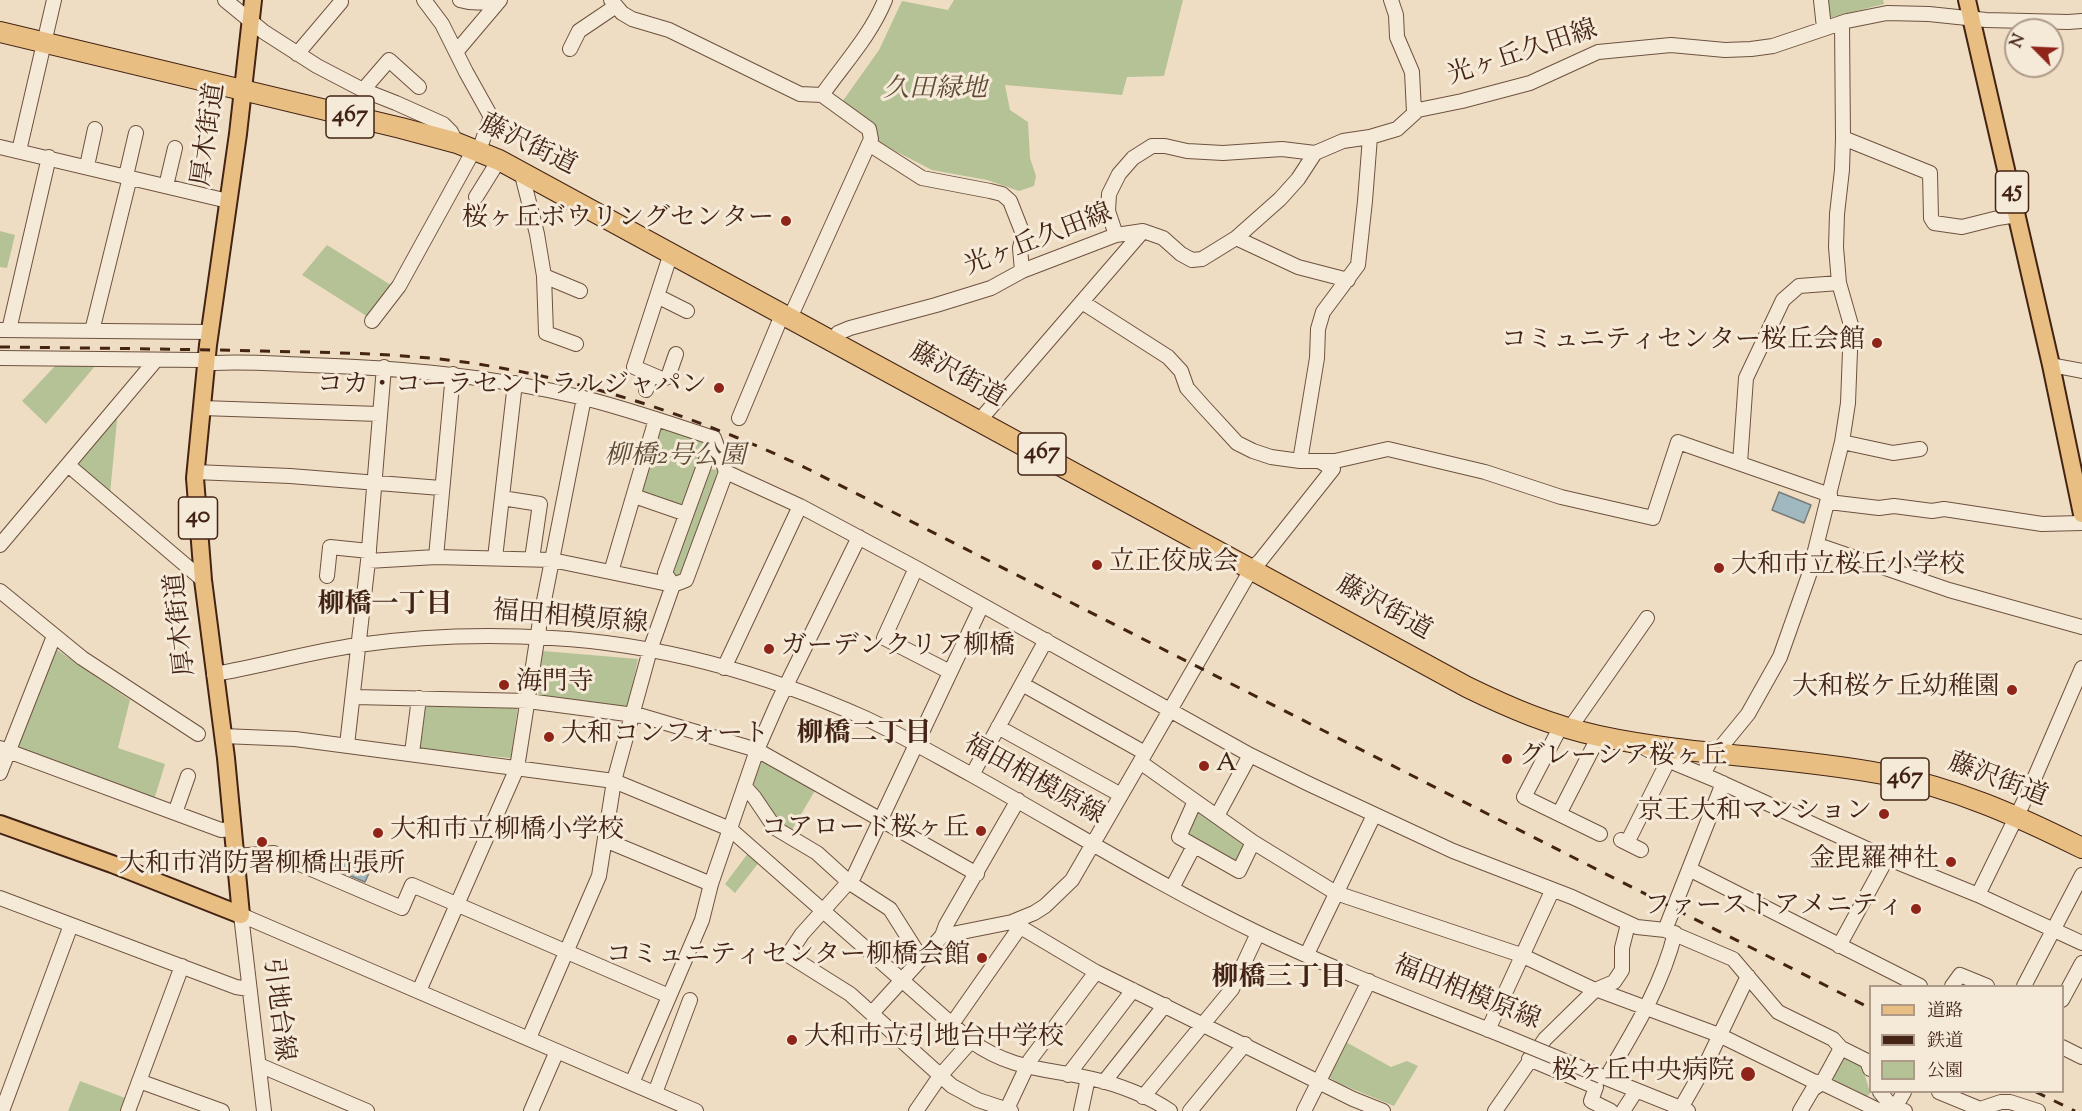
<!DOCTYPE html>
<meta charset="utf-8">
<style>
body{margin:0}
#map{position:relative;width:2082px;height:1111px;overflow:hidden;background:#efddc3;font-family:"Sorts Mill Goudy","Noto Serif JP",serif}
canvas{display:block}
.legend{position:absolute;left:1869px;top:985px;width:195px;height:108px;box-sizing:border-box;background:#f5e9d8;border:2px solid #ae9a89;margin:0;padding:8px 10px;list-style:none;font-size:18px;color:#432313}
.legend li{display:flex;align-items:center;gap:12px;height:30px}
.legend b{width:30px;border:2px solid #ae9a89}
.north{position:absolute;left:2004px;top:18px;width:60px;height:60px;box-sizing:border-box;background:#f5e9d8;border:2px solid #ae9a89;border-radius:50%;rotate:294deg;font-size:16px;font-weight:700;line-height:24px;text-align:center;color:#432313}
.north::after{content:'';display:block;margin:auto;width:21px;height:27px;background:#8f2418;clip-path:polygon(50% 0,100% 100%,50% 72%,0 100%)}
</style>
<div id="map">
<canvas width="2082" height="1111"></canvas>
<ul class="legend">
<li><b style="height:8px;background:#e8be82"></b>道路</li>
<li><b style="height:8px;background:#432313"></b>鉄道</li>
<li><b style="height:16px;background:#b5c296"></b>公園</li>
</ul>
<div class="north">N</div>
</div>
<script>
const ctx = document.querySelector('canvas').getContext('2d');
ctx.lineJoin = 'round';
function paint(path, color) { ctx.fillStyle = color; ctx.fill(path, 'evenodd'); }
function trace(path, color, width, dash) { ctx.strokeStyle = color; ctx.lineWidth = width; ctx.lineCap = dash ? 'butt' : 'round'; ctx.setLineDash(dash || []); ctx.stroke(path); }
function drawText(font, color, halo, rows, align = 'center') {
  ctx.font = font + ' "Sorts Mill Goudy","Noto Serif JP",serif'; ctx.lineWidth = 6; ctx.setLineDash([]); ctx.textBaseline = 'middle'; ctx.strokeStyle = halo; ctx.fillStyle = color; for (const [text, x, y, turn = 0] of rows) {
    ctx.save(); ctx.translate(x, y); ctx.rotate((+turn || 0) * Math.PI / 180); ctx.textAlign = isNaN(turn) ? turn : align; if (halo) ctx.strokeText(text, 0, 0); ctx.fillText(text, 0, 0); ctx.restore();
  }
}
const green = new Path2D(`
 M954,0H1183L1164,76L1127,77L1122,95L1005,85L1010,110L1028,122L1030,158L1036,176L1034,186L1019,191L987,180L932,170L876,141L842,102L879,50L902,1L948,10Z
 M1826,0H1883L1884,4L1829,18Z
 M0,231L15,235L7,268L0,267Z
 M327,245L394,287L368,317L302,275Z
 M56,365H96L46,424L22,401Z
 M118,410L110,494L75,463Z
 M656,419L714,438L686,514L634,496Z
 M710,469L717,470L716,481L681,572L678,576L671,574Z
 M53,647L130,700L118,748L165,764L154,800L16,752Z
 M543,651L638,659L628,707L538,696Z
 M423,704L518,705L511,758L416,749Z
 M762,759L816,789L790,833L777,824L751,785Z
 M1197,808L1249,843L1237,865L1185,835Z
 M749,852L760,861L735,893L725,884Z
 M1346,1042L1391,1067L1407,1061L1418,1066L1394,1106L1338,1083L1329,1077Z
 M1843,1057L1861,1063L1870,1092L1869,1095L1867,1096L1835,1081L1833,1077Z
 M80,1081L128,1099L123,1111H68Z`);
const water = new Path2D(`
 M1779,492L1811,505L1804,523L1772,510Z
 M341,852L372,866L365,882L334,869Z`);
const minor = new Path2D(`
 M225,0L264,32L317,66L363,90L396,103L443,124L451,132L457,143
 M460,0C473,4 485,3 499,0
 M611,0L622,13L632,19L669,30L800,94L822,95L869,129L871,139L790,318
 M1391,0L1396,15L1397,37L1412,72L1414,112
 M1821,0L1824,28
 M570,49L579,31L616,6
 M456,52L500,0
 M297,54L341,2
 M363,90L389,60L419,87
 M822,95C843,65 871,35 885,0
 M1843,138L1930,173L1931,218L1934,223L1962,227L1998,218L2017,215
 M869,144L922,178L990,191L1002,194L1010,201L1023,234L1020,248L1022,271
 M0,147L228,201
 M19,151L54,0
 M87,166L95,129
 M521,171L537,234L544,276L546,333L576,344
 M126,176L136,133
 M166,186L175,148
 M476,197L499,160
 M1116,235L1108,211L1109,194L1119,174L1133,158L1152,146H1165L1187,151L1223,153L1282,149L1315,153
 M1236,238L1298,267L1348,280
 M671,253L634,367L662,379L668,377L676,354
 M544,276L580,291
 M657,296L687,311
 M1082,302L1168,357L1181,371L1187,388L1203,406L1237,443L1253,451L1271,457L1300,461H1335L1388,449L1485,472L1561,497L1653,518L1678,442L1830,495
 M372,321L399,286L470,157L481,145L490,119V115L466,72L442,24L424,0
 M0,330L210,332
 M9,330L49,157
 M92,331L130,177
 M832,340L838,333L850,328L936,305L991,288L1022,271L1116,235L1143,231L1163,238L1181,254L1192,260L1202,259L1236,238L1280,199L1298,179L1315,153L1343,141L1370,137L1397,129L1418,110L1462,101L1530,83L1598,52L1671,45L1725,50L1751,49L1773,46L1847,21L1887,13L1929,14L1986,20L2068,22L2082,21
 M0,358L200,360L214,363C245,361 278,364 309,365C402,368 493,376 584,398C628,409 671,424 714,438L726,472L800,506L916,568L1250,755L1309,784L1453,851L1572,897L1637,927L1665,930L1733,959L1778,1012L1833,1039L1841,1048L1867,1061L1870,1069
 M2051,365L2082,371
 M646,390L651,375
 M202,408L379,414
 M739,418L782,315
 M979,421L1143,231
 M714,438L665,573L673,585L686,580L726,472
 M1842,442L1893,453L1920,449
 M1300,461L1317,358L1318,329L1323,312L1358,265L1365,201L1370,137
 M1740,463L1746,378L1783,300L1799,286L1839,283
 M68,465L203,580
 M195,472L290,476L441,488
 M634,496L686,514
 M502,498L540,504L532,559
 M1829,502L1879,508L1894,506L1932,511L1944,509L2042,524L2082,523
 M0,545L156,360
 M1818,545L1949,590L2082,627
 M436,557L453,374
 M495,558L515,383
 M368,561L436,557L552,560L673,585L650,650L614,781L599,876L529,1038
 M916,568L884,638L950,672
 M611,572L656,419
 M327,576L330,547L369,551
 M0,591L82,658L198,734
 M982,605L854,876L802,934L788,955L850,994L952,1086L978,1100L1011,1111
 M724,668L800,506
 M214,674C262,666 309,652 358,645C422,636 487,634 552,638C660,644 769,675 867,719C903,736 937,756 972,775C1067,828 1160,886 1258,933C1339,972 1425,1004 1509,1038
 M1022,684L1145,753
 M354,697L528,701L642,716L757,750L977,874
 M1561,726L1524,797L1600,834
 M998,727L1121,795
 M1570,728L1647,618
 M223,736L295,739L614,781L730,829L971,1041C1013,1071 1047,1068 1093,1079C1117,1084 1151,1097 1170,1111
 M347,745L368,561L384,367
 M1643,747L1665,759L1718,781L1887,858L1978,895L2082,943
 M0,748L221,830L233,829
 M412,753L419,698
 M1140,762L1253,842L1336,893L1521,955L1595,990
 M0,773L54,636
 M1703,774L1712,758L1748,714L1780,657L1809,575L1842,442L1848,403L1851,325L1839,283L1836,247L1837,214L1842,170L1843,138L1842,23
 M972,775L1046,640
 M745,787L754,797L775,828L817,853L850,883L890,909L921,958
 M1195,801L1179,837L1239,871L1253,842
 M175,813L188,776
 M1559,814L1599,736
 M1217,816L1250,755
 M605,840L711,884
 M1621,840L1641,850
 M1627,843L1668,761
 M235,856L274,853L402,908L412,885L669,996
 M1689,869L1920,986
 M1172,888L1194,846
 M1978,895L2028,793L2082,668
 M0,898L236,987L249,989
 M1012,922L1096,972L1353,1099L1383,1111
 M1665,930L1723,783
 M942,936L946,925L1018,800
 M1839,946L1887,858
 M1307,954L1374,815
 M1952,986L1960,975L1987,986
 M2024,986L2082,875
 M1598,990L1719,1035L1813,1081L1822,1083
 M419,991L517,768L540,621L584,398
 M2062,1000L2082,963
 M872,1013L942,936L1012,922L1034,913L1045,906L1072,880L1252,568L1260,561L1333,469L1321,462
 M952,1024L1020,927
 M1488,1030L1552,891
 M2062,1047L2082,1057
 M1841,1048L1822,1083L1878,1110L1905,1111
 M1529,1059L1596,1087L1591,1101L1611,1111
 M259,1065L367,1111
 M1068,1075L1133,990
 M1601,1076L1688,1111
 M1606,1078C1633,1032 1662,986 1675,933
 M139,1081L222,1111
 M1104,1082L1165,1005
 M632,1083L702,920L711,884L757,750L778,702L859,537
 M1880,1092L1894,1109
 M1939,1092L1980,1109L2001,1102H2010L2038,1111
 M655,1093L690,1000
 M1143,1097L1232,989L1258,933
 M1681,1108L1706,1064L1748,976
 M2,1111L71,925
 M128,1111L182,966
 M264,1111L241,915L696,1111
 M531,1111L557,1051
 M916,1111L940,1076L971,1041
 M1006,1111L1030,1060L1096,972
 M1081,1111L1088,1078
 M1190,1111L1245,1044
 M1304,1111L1369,981
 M1495,1111L1545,1039L1595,990L1614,982L1622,970V948L1628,924
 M1623,1111L1636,1091
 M1800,1111L1813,1089L1822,1083
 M1893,1111L1904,1092`);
const major = new Path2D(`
 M1967,0L2051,365L2082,514
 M0,824L112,864L241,915L226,758L203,580L195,478L208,345L238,134L253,0`);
const highway = new Path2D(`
 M0,32L401,128L457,143L499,160L1467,687C1510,708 1552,726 1599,736C1692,756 1789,756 1883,774C1955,788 2016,815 2082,848`);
const rail = new Path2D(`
 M0,347C87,348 175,349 262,351C343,353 422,353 501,368C609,387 711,423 810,470L1870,1008
 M2036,1092L2075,1111`);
const minorBridge = new Path2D(`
 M1509,1038L1601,1076`);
const markers = [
 [786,221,6,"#8f2418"],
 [1877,343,6,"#8f2418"],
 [719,388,6,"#8f2418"],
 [1097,565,6,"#8f2418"],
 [1719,568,6,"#8f2418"],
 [769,649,6,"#8f2418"],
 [504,685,6,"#8f2418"],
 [2012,690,6,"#8f2418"],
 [549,737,6,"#8f2418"],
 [1507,759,6,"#8f2418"],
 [1204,766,6,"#8f2418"],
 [1884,814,6,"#8f2418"],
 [981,831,6,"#8f2418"],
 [378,833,6,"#8f2418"],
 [262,842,6,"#8f2418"],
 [1951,862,6,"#8f2418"],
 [1916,909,6,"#8f2418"],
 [982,958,6,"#8f2418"],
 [792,1040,6,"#8f2418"],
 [1748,1074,8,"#8f2418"]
];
const shields = [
 [350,117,48],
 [2012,192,33],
 [1042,454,48],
 [198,518,39],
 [1905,779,48]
];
const shieldNames = [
 ["467",350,117],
 ["45",2012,192],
 ["467",1042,454],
 ["40",198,518],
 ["467",1905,779]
];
const streetNames = [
 ["光ヶ丘久田線",1523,55,-18],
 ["厚木街道",211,135,-82],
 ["藤沢街道",527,147,26],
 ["光ヶ丘久田線",1039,242,-21],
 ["藤沢街道",956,377,29],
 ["藤沢街道",1383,610,29],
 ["福田相模原線",570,620,5],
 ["厚木街道",183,624,-96],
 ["福田相模原線",1033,782,29],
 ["藤沢街道",1997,782,21],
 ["福田相模原線",1466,995,22],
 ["引地台線",276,1010,83]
];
const parkNames = [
 ["久田緑地",935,92],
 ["柳橋2号公園",675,459]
];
const poiNames = [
 ["桜ヶ丘ボウリングセンター",774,221],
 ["コミュニティセンター桜丘会館",1865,343],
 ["コカ・コーラセントラルジャパン",707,388],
 ["立正佼成会",1109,565,"left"],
 ["大和市立桜丘小学校",1731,568,"left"],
 ["ガーデンクリア柳橋",781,649,"left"],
 ["海門寺",516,685,"left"],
 ["大和桜ケ丘幼稚園",2000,690],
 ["大和コンフォート",561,737,"left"],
 ["グレーシア桜ヶ丘",1519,759,"left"],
 ["A",1216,766,"left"],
 ["京王大和マンション",1872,814],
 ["コアロード桜ヶ丘",969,831],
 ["大和市立柳橋小学校",390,833,"left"],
 ["金毘羅神社",1939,862],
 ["大和市消防署柳橋出張所",262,867,"center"],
 ["ファーストアメニティ",1904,909],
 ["コミュニティセンター柳橋会館",970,958],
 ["大和市立引地台中学校",804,1040,"left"],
 ["桜ヶ丘中央病院",1734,1074]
];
const neighbourhoodNames = [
 ["柳橋一丁目",385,607],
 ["柳橋二丁目",864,736],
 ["柳橋三丁目",1279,980]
];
paint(green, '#b5c296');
paint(water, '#a0b8bf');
trace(water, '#7b7c7a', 1.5);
trace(minor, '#6e523f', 16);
trace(major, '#432313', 20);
trace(highway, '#432313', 22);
trace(minor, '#f5e9d8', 14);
trace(major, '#e8be82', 16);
trace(highway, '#e8be82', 20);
trace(rail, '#432313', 3, [10, 10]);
trace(minorBridge, '#6e523f', 16, []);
trace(minorBridge, '#f5e9d8', 14);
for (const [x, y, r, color] of markers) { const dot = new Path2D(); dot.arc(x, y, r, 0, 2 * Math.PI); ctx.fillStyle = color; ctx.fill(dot); trace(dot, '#f5e9d8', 2); }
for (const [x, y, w] of shields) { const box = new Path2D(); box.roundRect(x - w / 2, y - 21, w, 42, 4.5); ctx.fillStyle = '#f5e9d8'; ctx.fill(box); trace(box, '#432313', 1.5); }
drawText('bold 24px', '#432313', null, shieldNames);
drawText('26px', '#432313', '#f5e9d8', streetNames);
drawText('italic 26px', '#604b34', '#f5e9d8', parkNames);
drawText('26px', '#432313', '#f5e9d8', poiNames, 'right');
drawText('bold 27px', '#432313', '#f5e9d8', neighbourhoodNames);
</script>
